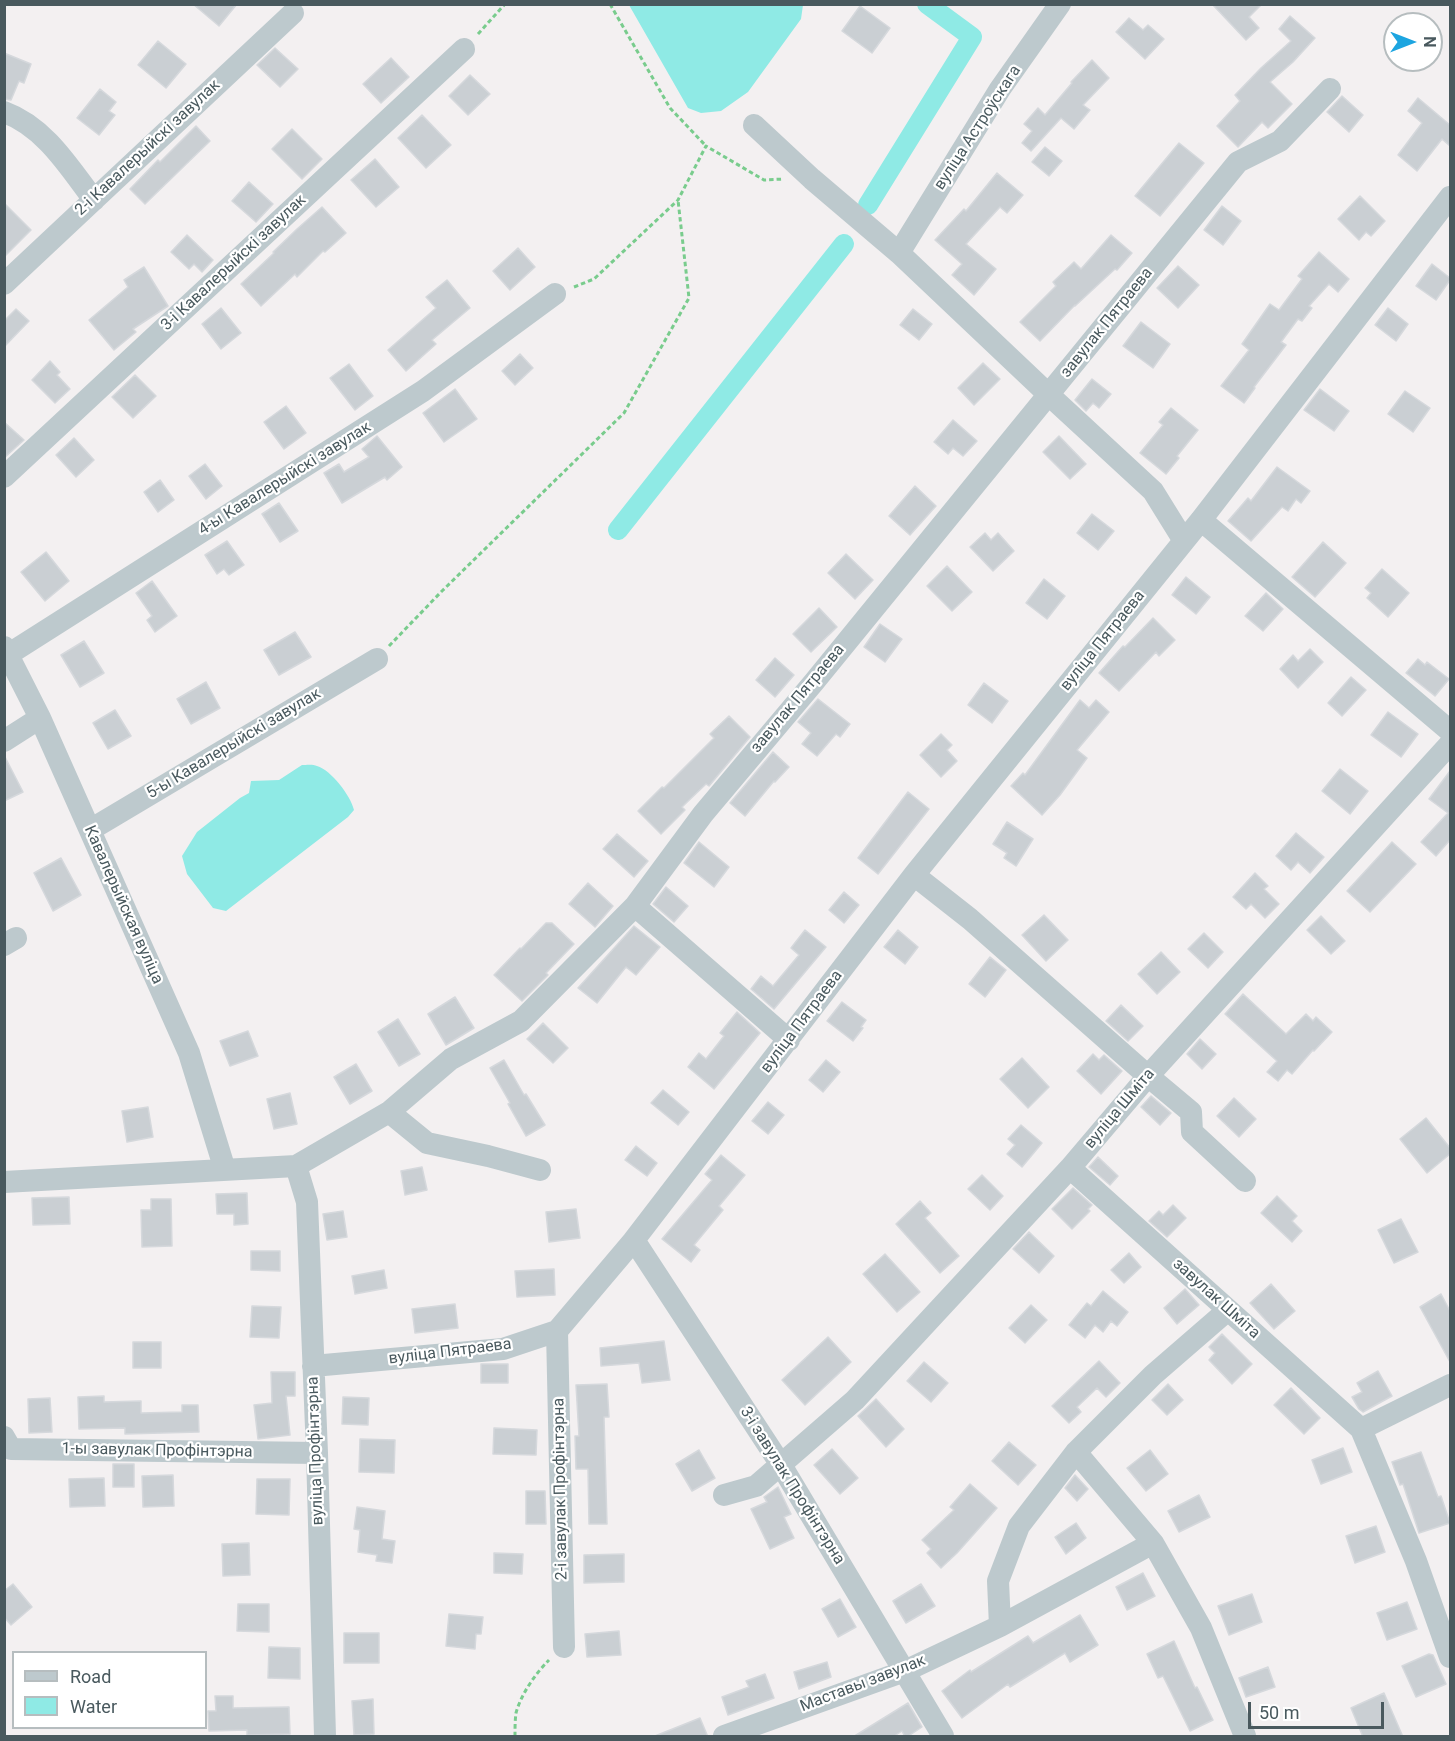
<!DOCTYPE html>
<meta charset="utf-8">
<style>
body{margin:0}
#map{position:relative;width:1455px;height:1741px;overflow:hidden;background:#f3f0f1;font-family:Roboto,sans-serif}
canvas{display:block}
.frame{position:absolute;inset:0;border:6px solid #49595e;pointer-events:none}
.legend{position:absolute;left:12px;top:1651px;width:195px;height:78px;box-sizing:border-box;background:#fff;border:2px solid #b6bdbf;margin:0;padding:8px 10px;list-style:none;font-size:18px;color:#49595e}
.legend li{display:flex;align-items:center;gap:12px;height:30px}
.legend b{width:30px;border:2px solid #b6bdbf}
.north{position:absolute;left:1383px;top:12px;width:60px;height:60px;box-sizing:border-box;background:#fff;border:2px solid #b6bdbf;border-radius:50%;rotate:90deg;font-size:16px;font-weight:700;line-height:24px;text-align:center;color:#49595e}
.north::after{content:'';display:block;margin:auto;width:21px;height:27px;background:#1da5e0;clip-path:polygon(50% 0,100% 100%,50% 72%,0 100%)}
.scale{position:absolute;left:1248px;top:1702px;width:136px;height:27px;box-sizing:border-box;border:3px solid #49595e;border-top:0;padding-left:8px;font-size:18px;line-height:21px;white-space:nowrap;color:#49595e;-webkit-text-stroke:4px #fff;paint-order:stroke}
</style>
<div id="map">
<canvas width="1455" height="1741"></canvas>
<div class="frame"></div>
<ul class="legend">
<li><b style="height:8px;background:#bdc9cd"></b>Road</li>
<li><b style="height:16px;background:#8feae5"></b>Water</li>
</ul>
<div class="north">N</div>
<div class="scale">50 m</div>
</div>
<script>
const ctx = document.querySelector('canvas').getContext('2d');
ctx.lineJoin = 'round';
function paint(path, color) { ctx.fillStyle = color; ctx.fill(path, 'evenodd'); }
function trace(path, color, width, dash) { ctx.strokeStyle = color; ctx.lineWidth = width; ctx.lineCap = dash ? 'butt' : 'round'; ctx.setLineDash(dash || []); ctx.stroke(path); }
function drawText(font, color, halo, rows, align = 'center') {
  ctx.font = font + ' Roboto,sans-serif'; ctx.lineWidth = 4.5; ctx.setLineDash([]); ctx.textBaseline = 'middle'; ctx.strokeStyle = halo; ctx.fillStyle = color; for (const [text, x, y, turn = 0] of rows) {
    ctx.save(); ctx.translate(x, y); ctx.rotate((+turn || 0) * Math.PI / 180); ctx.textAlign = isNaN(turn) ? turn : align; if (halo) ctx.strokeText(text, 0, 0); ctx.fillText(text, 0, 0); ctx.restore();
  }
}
const water = new Path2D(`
 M629,5H803L801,19L748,92L721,111L701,113L688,108Z
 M302,765C306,765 313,764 317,766C331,770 351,796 354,810L348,817L226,911L213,908L187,874L182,856L197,832L240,798L249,793L251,781L279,780Z`);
const canal = new Path2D(`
 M868,205L972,37L927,4
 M618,530L844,244`);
const building = new Path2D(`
 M193,4H237L219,26Z
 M1212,4H1262L1249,17L1259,28L1246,40Z
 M860,6L890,28L872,53L842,31Z
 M1290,16L1315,38L1293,62L1270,82L1292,104L1268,128L1262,122L1238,147L1217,126L1240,101L1235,95L1261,68L1291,41L1279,29Z
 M1129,18L1143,30L1148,25L1164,39L1145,59L1116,32Z
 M158,41L186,64L166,88L138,65Z
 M275,48L298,69L280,87L257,65Z
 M4,53L31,64L24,83L19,81L11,100L4,99Z
 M391,58L409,77L381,103L363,84Z
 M1092,60L1109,78L1083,105L1090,110L1074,129L1061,118L1031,151L1022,143L1032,131L1024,124L1038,108L1045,115L1072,83L1071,82Z
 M470,75L490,94L468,115L449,96Z
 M100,89L116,102L109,111L115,115L99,135L77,118Z
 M1342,96L1363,115L1349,132L1327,112Z
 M1418,98L1450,125V146L1442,139L1417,171L1398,155L1422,123L1408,111Z
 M422,115L451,145L426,168L398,138Z
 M196,126L210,141L145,204L130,189L158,160L160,162Z
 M292,129L322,159L302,179L272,149Z
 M1179,143L1204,163L1160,216L1135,196Z
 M1045,147L1062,161L1049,176L1032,162Z
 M375,159L399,187L376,207L351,180Z
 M997,173L1023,195L1007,213L1000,207L966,244L996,269L974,295L952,275L962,264L935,240L964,209L966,211Z
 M249,182L273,204L256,222L232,201Z
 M1360,196L1385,221L1371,236L1366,232L1359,240L1338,219Z
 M4,203L31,230L4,257Z
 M1222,206L1241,221L1223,245L1204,230Z
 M322,207L346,233L325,252L323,251L297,277L295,274L261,306L241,284L274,253L273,252L297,229Z
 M187,235L213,260L202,272L194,264L189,269L171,252Z
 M1111,235L1132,253L1117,270L1115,269L1075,306V305L1040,341L1020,322L1056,286L1053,282L1074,262L1081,269Z
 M518,248L535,267L510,290L493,271Z
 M1319,252L1349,279L1338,292L1329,284L1309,306L1312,308L1302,321L1298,319L1281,342L1286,345L1254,387L1255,388L1244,403L1221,386L1249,350L1242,344L1270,304L1279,310L1302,279L1298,276Z
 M1432,264L1450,278V280L1436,300L1416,286Z
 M1178,266L1199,285L1178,308L1157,288Z
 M144,267L168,306L133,329L136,332L114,350L89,320L128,287L124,280Z
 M447,280L470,308L432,340L436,344L406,371L388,350L436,308L426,297Z
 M221,308L241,333L221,349L202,324Z
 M1388,308L1408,324L1396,341L1375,325Z
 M16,309L29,321L4,347V321Z
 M913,309L932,324L919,340L900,325Z
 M1141,322L1170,344L1153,368L1123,346Z
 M520,354L533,368L515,385L502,371Z
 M50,361L60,372L57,375L70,389L55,403L32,380Z
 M983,363L1000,379L974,405L958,388Z
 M349,364L373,396L355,410L330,378Z
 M135,375L156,396L133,418L112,397Z
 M1092,379L1111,394L1099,408L1093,403L1086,411L1075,400Z
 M455,389L477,419L444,442L423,413Z
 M1320,389L1349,411L1334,431L1304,410Z
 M1405,391L1430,408L1413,432L1388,414Z
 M286,406L306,433L284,449L264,422Z
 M1171,408L1198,430L1177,456L1179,458L1166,474L1140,453L1163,425L1159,422Z
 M953,420L977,441L963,456L953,448L948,454L934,442Z
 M4,422L24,440L4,458Z
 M377,436L402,467L387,480L385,477L342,503L324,473L339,464L344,472L369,457L362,449Z
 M1059,436L1086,464L1070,479L1043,452Z
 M74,438L94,460L76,477L56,455Z
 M205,464L222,486L206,499L189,476Z
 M1277,467L1310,491L1301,503L1296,499L1288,511L1282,507L1251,541L1228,521L1248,498L1251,501Z
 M160,480L174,500L158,512L144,492Z
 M915,486L936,506L910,535L889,516Z
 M279,503L298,531L280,542L262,514Z
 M1092,514L1114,531L1098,550L1077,533Z
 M985,533L991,540L998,533L1014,551L993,571L970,547Z
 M227,541L244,565L229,575L224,569L217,574L205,555Z
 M1323,542L1346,563L1315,597L1292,577Z
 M46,552L69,581L45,601L21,572Z
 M846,554L873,580L855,599L828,573Z
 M947,566L972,592L952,611L927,586Z
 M1382,569L1409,593L1388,617L1367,598L1371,593L1365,588Z
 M1186,577L1210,597L1196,614L1172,595Z
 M1044,579L1065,596L1047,619L1026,603Z
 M152,581L177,616L155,632L147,620L152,616L136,593Z
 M1266,593L1283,609L1263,631L1245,616Z
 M819,608L837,627L811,652L793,634Z
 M1153,618L1175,640L1159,656L1156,652L1119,691L1099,673L1123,646L1125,647Z
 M880,624L902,639L885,662L864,647Z
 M295,632L311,657L279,675L264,650Z
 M84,641L104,673L80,687L61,655Z
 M1310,649L1323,662L1298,688L1280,669L1293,655L1298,661Z
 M775,658L794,675L775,697L756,680Z
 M1418,659L1425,665L1427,662L1449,679L1435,696L1406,673Z
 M1351,677L1366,690L1342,716L1328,703Z
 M206,682L220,708L191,724L177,699Z
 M984,683L1008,701L992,723L968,705Z
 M818,699L850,724L840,737L836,734L817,756L802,744L811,733L798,722Z
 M1080,700L1089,708L1096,700L1109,712L1077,750L1087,758L1060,795L1042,815L1011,786L1023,773L1025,775Z
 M115,710L131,736L108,749L93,723Z
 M1388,712L1418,734L1401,757L1371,735Z
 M729,716L750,737L709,786L706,784L682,807L685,810L661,834L638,811L662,787L664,788L714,738L710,734Z
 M941,734L952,745L947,750L957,761L941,777L920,755Z
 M773,752L789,767L775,782L774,781L745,816L730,803Z
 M4,755L23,792L4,801Z
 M1340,769L1368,791L1350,814L1322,791Z
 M1450,771V840L1436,856L1421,842L1448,813L1429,799Z
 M908,792L929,809L878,874L858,858Z
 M1007,822L1033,839L1016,866L1004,858L1007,853L993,844Z
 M1296,833L1324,857L1310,873L1298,862L1291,870L1276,856Z
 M617,834L648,861L634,877L603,849Z
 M699,842L729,867L714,887L684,863Z
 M1392,842L1416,864L1370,912L1347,891Z
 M61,858L81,895L53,911L34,873Z
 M1255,873L1268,886L1264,889L1279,904L1265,918L1251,904L1246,909L1233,897Z
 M588,883L613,906L595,927L569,904Z
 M666,887L688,906L674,922L653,904Z
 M844,892L859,905L844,923L829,910Z
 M1044,915L1068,940L1046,961L1022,935Z
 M1321,916L1345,941L1331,954L1307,930Z
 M546,923H552L574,944L546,973L548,975L522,1001L494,975L520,948L521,949Z
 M634,926L660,947L636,975L626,967L597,1003L578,988Z
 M805,930L826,947L774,1009L751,989L761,976L773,986L799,955L791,948Z
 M898,930L918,947L905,964L884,947Z
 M1204,933L1223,952L1208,968L1188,949Z
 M1161,952L1180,972L1157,994L1138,974Z
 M990,957L1006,970L985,997L969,984Z
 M1243,994L1286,1034L1306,1014L1313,1021L1316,1017L1332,1032L1314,1051L1313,1050L1292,1074L1287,1070L1278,1081L1267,1072L1277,1061L1225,1014Z
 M455,997L474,1028L446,1045L428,1014Z
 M842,1002L866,1020L861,1027L863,1028L853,1041L827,1021Z
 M1121,1005L1143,1026L1128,1041L1106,1021Z
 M737,1012L760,1033L714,1089L688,1067L699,1053L706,1059L724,1036L720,1033Z
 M398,1019L420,1054L399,1066L378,1032Z
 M543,1023L568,1048L553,1063L527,1039Z
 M248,1031L258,1056L230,1066L220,1041Z
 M1200,1039L1216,1054L1202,1069L1187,1054Z
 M1093,1054L1099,1060L1104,1055L1122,1071L1101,1094L1077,1071Z
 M1022,1058L1049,1087L1028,1108L1000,1079Z
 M504,1060L524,1095L526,1094L545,1125L526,1136L508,1104L510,1103L490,1068Z
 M826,1060L840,1072L823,1092L809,1080Z
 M356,1064L372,1091L350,1104L334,1077Z
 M663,1090L689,1112L678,1125L651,1103Z
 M290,1093L297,1124L274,1129L267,1099Z
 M1151,1096L1171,1113L1160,1125L1141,1107Z
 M1234,1098L1256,1119L1239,1137L1217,1116Z
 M768,1102L784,1115L768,1134L752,1121Z
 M148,1107L153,1137L127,1142L122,1111Z
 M1426,1118L1450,1148V1154L1427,1173L1400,1139Z
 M1021,1125L1042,1143L1022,1167L1007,1154L1015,1145L1008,1139Z
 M636,1146L657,1163L647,1176L625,1160Z
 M721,1155L745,1175L719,1206L723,1210L694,1245L700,1250L691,1262L662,1239L712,1180L705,1174Z
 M1098,1157L1118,1176L1110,1185L1089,1167Z
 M422,1167L427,1190L405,1195L401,1171Z
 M982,1175L1003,1196L990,1210L968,1189Z
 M1073,1188L1092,1205L1088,1209L1090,1211L1072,1229L1052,1209Z
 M247,1193L248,1224L234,1225V1214H217L216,1194Z
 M1277,1196L1297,1216L1292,1221L1302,1231L1292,1242L1261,1213Z
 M69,1197L70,1224L33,1225L32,1198Z
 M151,1199H171L172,1246L142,1247L141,1210H151Z
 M920,1201L931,1213L925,1218L959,1256L940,1273L896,1224Z
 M1173,1205L1186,1218L1167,1237L1149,1221L1159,1211L1163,1215Z
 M576,1209L580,1238L549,1242L546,1212Z
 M343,1211L347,1237L327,1240L323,1214Z
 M1401,1219L1418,1252L1394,1263L1378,1230Z
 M1029,1232L1054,1256L1039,1273L1013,1249Z
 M251,1251H280V1271L251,1270Z
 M1129,1253L1141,1267L1124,1283L1111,1270Z
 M885,1254L920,1292L897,1312L863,1274Z
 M554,1269L555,1295L517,1297L515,1271Z
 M384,1270L387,1288L355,1294L352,1276Z
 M1271,1284L1295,1311L1274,1329L1250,1303Z
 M1185,1289L1199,1305L1177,1324L1164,1308Z
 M1103,1291L1128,1312L1117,1326L1111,1321L1103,1332L1095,1325L1085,1338L1069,1325L1087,1303L1091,1306Z
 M1441,1294L1450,1311V1362L1420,1307Z
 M455,1304L458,1328L415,1333L412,1309Z
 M1031,1305L1047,1320L1025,1343L1009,1328Z
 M252,1306L281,1307L279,1338L250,1337Z
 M1222,1334L1252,1364L1232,1384L1209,1360L1215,1353L1209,1347Z
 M828,1337L851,1362L805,1405L782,1380Z
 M664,1341L670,1380L642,1383L639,1363L601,1366L600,1348Z
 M133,1342H161V1368H133Z
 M1099,1361L1120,1383L1106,1397L1097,1388L1077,1407L1081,1412L1069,1423L1052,1406Z
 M924,1362L948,1383L931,1402L907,1381Z
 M481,1364H508V1383H481Z
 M1378,1371L1392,1396L1363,1412L1359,1409L1352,1397L1362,1392L1357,1383Z
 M271,1372H295V1396H286L290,1435L258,1439L254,1405L272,1403Z
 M607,1384L609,1417H604L607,1524H589L588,1469H576L575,1436H579L576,1385Z
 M1168,1384L1183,1400L1167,1415L1152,1400Z
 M1291,1388L1320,1418L1304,1434L1274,1405Z
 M104,1396V1402L141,1401V1413L182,1412V1405H198L199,1432L125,1434V1428L79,1429L78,1397Z
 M343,1397L369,1398L368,1425L342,1424Z
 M50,1398L52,1432L29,1433L28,1399Z
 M876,1399L904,1429L886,1447L858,1416Z
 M494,1428L537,1430L536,1455L493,1454Z
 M360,1439L395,1440L394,1473L359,1472Z
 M1009,1442L1036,1465L1018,1485L992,1461Z
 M1343,1448L1352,1472L1321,1484L1312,1460Z
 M832,1449L858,1478L840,1494L814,1465Z
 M699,1450L715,1478L692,1491L676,1464Z
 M1150,1450L1168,1474L1146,1491L1127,1468Z
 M1421,1452L1438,1497L1441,1496L1450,1523L1419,1533L1403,1484L1400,1485L1392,1462Z
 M113,1464H134V1487H113Z
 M173,1475L174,1506L143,1507L142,1476Z
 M1075,1475L1088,1489L1077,1501L1065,1488Z
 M104,1478L105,1506L70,1507L69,1479Z
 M257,1479H290L289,1515L256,1514Z
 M970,1484L997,1508L957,1553L941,1568L927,1553L931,1549L922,1540L954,1510L950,1507Z
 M778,1487L791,1514L784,1517L794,1538L770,1549L751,1509L767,1502L764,1497Z
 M526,1491H545L546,1524H526Z
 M1199,1495L1210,1517L1179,1532L1168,1511Z
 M357,1507L385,1511L382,1539L395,1541L392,1563L376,1561L377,1555L358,1552L360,1530L354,1529Z
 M1076,1523L1086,1538L1066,1554L1055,1537Z
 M1376,1526L1385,1552L1355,1563L1346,1536Z
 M249,1543L250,1575L223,1576L222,1544Z
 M494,1553L523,1554L522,1574L494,1573Z
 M624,1554V1582L584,1583V1555Z
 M1143,1573L1155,1596L1127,1610L1116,1587Z
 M13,1584L32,1607L11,1625L4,1617V1591Z
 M921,1584L935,1606L906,1623L893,1601Z
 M1252,1594L1262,1622L1229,1635L1218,1606Z
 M840,1599L856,1627L838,1637L822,1609Z
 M1407,1602L1417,1629L1387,1640L1377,1613Z
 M238,1604H269V1632L237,1631Z
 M449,1614L483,1617L481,1634H476L475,1649L446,1646Z
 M1080,1615L1098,1645L1070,1662L1065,1653L1010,1687L1008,1684L962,1718L942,1691L970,1670L971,1672L1028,1636L1033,1643Z
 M619,1631L621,1655L587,1657L585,1634Z
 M344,1633H379V1663H344Z
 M1174,1641L1195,1688L1197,1687L1213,1720L1190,1731L1163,1676L1158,1678L1147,1654Z
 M269,1647L300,1648V1679L268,1678Z
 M1429,1654L1433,1655L1446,1684L1416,1697L1402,1666Z
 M827,1662L831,1677L799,1689L794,1672Z
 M1268,1667L1275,1687L1246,1697L1239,1678Z
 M765,1674L774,1698L728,1715L722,1697L749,1687L746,1681Z
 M1384,1693L1403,1737H1363L1351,1708Z
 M215,1696H233V1708L289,1707L290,1734L247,1735V1730L209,1731L208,1711H216Z
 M373,1699L374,1734L354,1735L352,1701Z
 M908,1703L922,1727L907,1737H905L902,1731L893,1737H853Z
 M700,1718L708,1737H655V1736Z`);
const path = new Path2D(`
 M610,4L670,108L706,146
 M478,34L505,4
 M574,287L594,279L678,200L706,146L764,180L784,179
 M389,646L442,591L624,413L689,298L678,200
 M515,1736C515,1729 515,1720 516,1713C521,1694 536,1673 549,1660`);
const minor = new Path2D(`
 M4,112C45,127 69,167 94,200
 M754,125L812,179L899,253L1049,395L1153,491L1184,541
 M899,253L1000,89L1060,4
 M4,284L293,13
 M4,477L464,49
 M1201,520L1450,731
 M4,647L40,718L189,1053L225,1170
 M9,654L423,391L555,294
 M4,741L40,718
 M90,830L377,659
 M914,875L970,919L1148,1076L1191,1112L1192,1132L1245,1181
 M635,906L789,1040
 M4,945L16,938
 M389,1112L427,1143L488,1156L540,1170
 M296,1166L307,1202L317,1453L325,1736
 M1070,1168L1361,1429L1416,1561L1450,1657
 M4,1182L296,1166L389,1112L451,1059L521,1021L635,906L703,814L814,682L1238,162L1280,141L1330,89
 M634,1240L781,1465L943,1736
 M557,1331L564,1647
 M313,1366L503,1349L557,1331L634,1240L914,875L1201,520L1450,197
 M1361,1429L1450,1385
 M4,1437L11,1449L317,1453
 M1076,1452L1153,1543L1201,1628L1245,1736
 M724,1495L756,1486L855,1400L1070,1168L1148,1076L1450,744
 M1000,1626L998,1581L1019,1526L1076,1452L1153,1375L1228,1310
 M724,1736L905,1671L1000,1626L1153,1543`);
const streetNames = [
 ["вуліца Астроўскага",978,128,-57],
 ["2-і Кавалерыйскі завулак",148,148,-43],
 ["3-і Кавалерыйскі завулак",234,263,-43],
 ["завулак Пятраева",1107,323,-51],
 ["4-ы Кавалерыйскі завулак",285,479,-32],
 ["вуліца Пятраева",1103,641,-51],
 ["завулак Пятраева",798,699,-50],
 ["5-ы Кавалерыйскі завулак",234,744,-31],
 ["Кавалерыйская вуліца",123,905,66],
 ["вуліца Пятраева",802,1022,-53],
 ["вуліца Шміта",1120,1109,-50],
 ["завулак Шміта",1216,1299,42],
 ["вуліца Пятраева",450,1352,-7],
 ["1-ы завулак Профінтэрна",157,1451,1],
 ["вуліца Профінтэрна",316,1451,-92],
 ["3-і завулак Профінтэрна",792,1486,58],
 ["2-і завулак Профінтэрна",561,1489,-91],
 ["Маставы завулак",863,1684,-21]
];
paint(water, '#8feae5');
trace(canal, '#8feae5', 20);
paint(building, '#cacfd3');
trace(building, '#d5d8dc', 1.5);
trace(path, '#79cc8d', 3, [4.5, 3]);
trace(minor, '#bdc9cd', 22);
drawText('16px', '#49595e', '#fff', streetNames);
</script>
